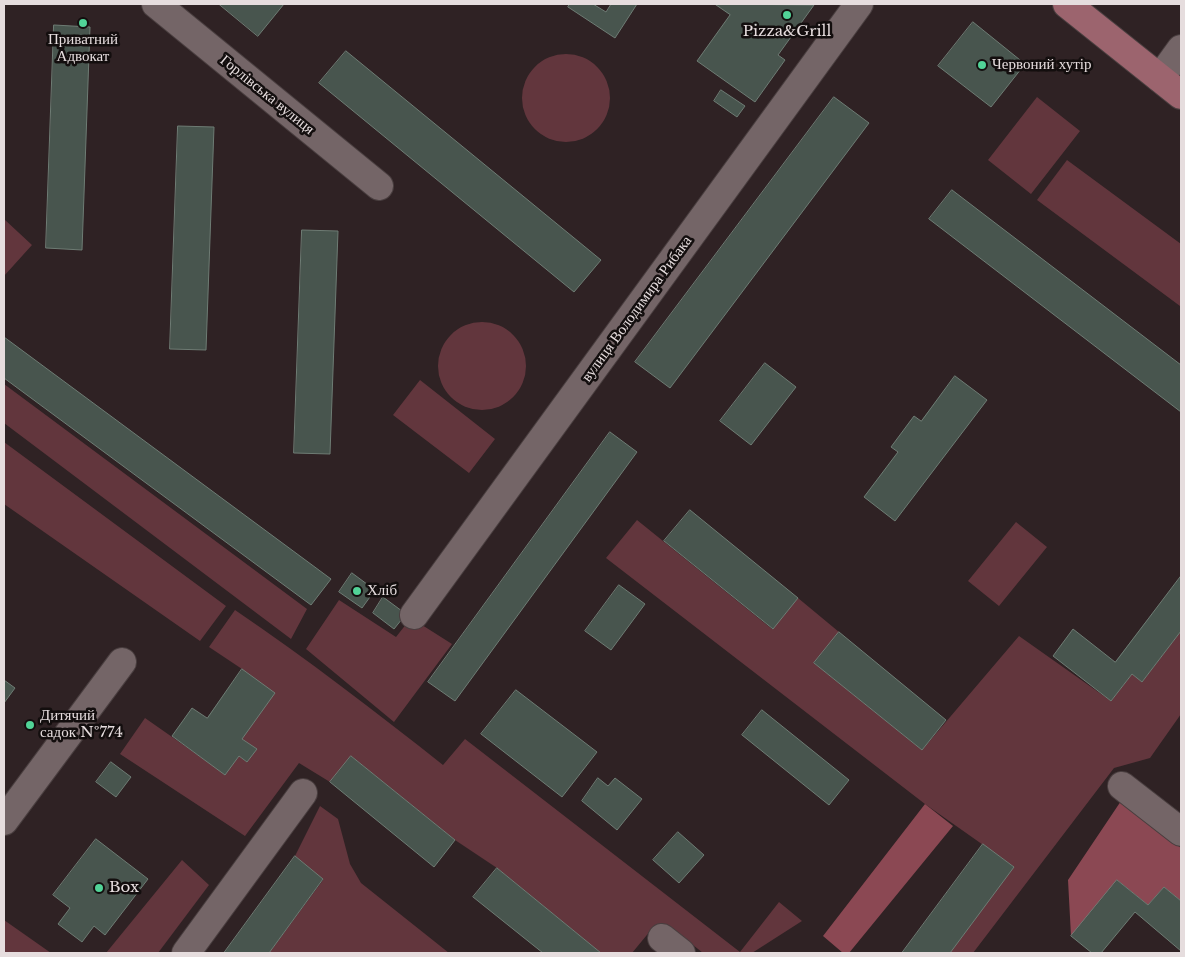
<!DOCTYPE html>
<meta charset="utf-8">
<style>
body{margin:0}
#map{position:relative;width:1185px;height:957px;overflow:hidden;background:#2f2224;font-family:"Libre Baskerville",serif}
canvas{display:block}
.frame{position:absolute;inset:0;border:5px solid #e6ddde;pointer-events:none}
</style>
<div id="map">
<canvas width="1185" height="957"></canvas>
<div class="frame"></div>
</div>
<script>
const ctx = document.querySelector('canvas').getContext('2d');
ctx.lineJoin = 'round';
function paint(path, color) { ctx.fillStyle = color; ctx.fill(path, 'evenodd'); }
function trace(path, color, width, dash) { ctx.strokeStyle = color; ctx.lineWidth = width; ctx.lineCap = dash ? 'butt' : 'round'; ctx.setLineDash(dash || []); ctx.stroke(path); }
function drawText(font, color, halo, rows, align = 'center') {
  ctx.font = font + ' "Libre Baskerville",serif'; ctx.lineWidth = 5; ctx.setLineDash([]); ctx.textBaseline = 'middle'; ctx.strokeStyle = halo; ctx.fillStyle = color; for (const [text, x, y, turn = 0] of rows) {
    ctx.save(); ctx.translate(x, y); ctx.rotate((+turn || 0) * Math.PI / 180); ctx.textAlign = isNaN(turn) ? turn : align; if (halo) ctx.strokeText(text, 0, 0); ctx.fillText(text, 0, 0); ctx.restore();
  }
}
const green = new Path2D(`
 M522 98a44 44 0 1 1 88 0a44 44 0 1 1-88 0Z
 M1037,97L1080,131L1031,194L988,160Z
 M1067,160L1181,244V304L1180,306L1037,200Z
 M4,219L32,245L4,276Z
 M438 366a44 44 0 1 1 88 0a44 44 0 1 1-88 0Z
 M420,380L495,439L469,473L393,415Z
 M4,384L307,609L291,639L4,423Z
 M4,442L226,606L200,641L4,504Z
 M637,520L772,629L798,598L839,632L814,663L922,750L1019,636L1111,701L1132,674L1142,682L1181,631V714L1150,758L1114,768L973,953H950L1013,866L925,804L606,558Z
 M1016,522L1047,547L999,606L968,581Z
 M339,600L396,637L411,618L452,644L394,722L306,649Z
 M235,610C307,659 375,711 443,765L465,739L740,952L779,902L802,921L752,953H703L668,925L651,930L632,953H601L497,868L455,840L351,756L330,782L299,763L245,836L120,754L145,718L225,774L239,756L247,762L256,749L242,739V669L209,647Z
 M320,806L338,819L350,864L361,883L449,953H269L323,880L295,856Z
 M182,860L209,885L158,953H106Z
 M4,920L51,953H4Z`);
const forest = new Path2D(`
 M1121,801L1181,848V901L1164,887L1148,905L1117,880L1071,936L1068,880Z
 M925,804L953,826L849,953H843L823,936Z`);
const building = new Path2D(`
 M219,4H284L258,36Z
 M570,4H593L606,12L611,4H637L615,38L568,7Z
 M715,4L814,5L778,55L785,60L755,102L697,61L730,15Z
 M973,22L1025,64L991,107L938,66Z
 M54,25L90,27L82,250L46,248Z
 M346,51L601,260L574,292L319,83Z
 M721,90L745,106L737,117L714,101Z
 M834,97L869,123L670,388L635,362Z
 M178,126L214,127L206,350L170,349Z
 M952,190L1181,365V412L929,219Z
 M302,230L338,231L330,454L294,453Z
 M4,337L331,579L311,605L4,378Z
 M765,363L796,387L751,445L720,421Z
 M955,376L987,400L895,521L864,497L898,452L891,447L914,416L921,421Z
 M610,432L637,452L455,701L428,682Z
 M690,510L798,598L773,629L664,541Z
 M352,573L375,590L362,608L339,592Z
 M1181,576V631L1142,682L1132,674L1111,701L1053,656L1073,629L1115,662Z
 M619,585L645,604L611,650L585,631Z
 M383,597L406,614L394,629L373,613Z
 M839,632L946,720L922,750L814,663Z
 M242,669L275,693L242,739L257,749L247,762L239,756L225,775L172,736L192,708L207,718Z
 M4,680L15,688L4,703Z
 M516,690L597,752L562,797L481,734Z
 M762,710L849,780L829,805L742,735Z
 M351,756L455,840L434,867L330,782Z
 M111,762L131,777L116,797L96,782Z
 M598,778L608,786L615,778L642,799L617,830L582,801Z
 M678,832L704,855L679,883L653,860Z
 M96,839L148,879L105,935L94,926L82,942L58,924L70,908L53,895Z
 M983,844L1014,867L950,953H902Z
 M295,856L323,879L269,953H224Z
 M497,868L601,953H543L473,897Z
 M1117,880L1148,905L1164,887L1181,901V951L1135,912L1101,953H1092L1071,936Z`);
const minor = new Path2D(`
 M156,4L379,186
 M1160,78L1181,49
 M414,615L859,4
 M1122,786L1181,832
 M4,821L122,662
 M662,938L681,953
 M186,953L303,793`);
const major = new Path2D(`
 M1067,4L1181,95`);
const markers = [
 [787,15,5,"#51d397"],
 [83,23,5,"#51d397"],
 [982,65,5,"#51d397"],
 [357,591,5,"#51d397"],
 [30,725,5,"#51d397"],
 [99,888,5,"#51d397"]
];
const poiNames = [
 ["Pizza&Grill",787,32,"center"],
 ["Приватний",83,40,"center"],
 ["Адвокат",83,57,"center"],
 ["Червоний хутір",992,65],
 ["Хліб",367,591],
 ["Дитячий",40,716],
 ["садок №774",40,733],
 ["Box",109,888]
];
const streetNames = [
 ["Горлівська вулиця",267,95,39],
 ["вулиця Володимира Рибака",637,309,-54]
];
paint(green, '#62363d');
paint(forest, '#8b4853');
paint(building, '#48554e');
trace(building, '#6e7c74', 1);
trace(minor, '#493e3f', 30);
trace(major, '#493e3f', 30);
trace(minor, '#746567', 28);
trace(major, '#9c646e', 28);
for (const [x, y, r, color] of markers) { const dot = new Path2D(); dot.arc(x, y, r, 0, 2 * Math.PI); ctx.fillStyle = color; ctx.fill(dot); trace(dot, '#130e0e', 2); }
drawText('15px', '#e6ddde', '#130e0e', poiNames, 'left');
drawText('15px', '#e6ddde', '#130e0e', streetNames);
</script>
